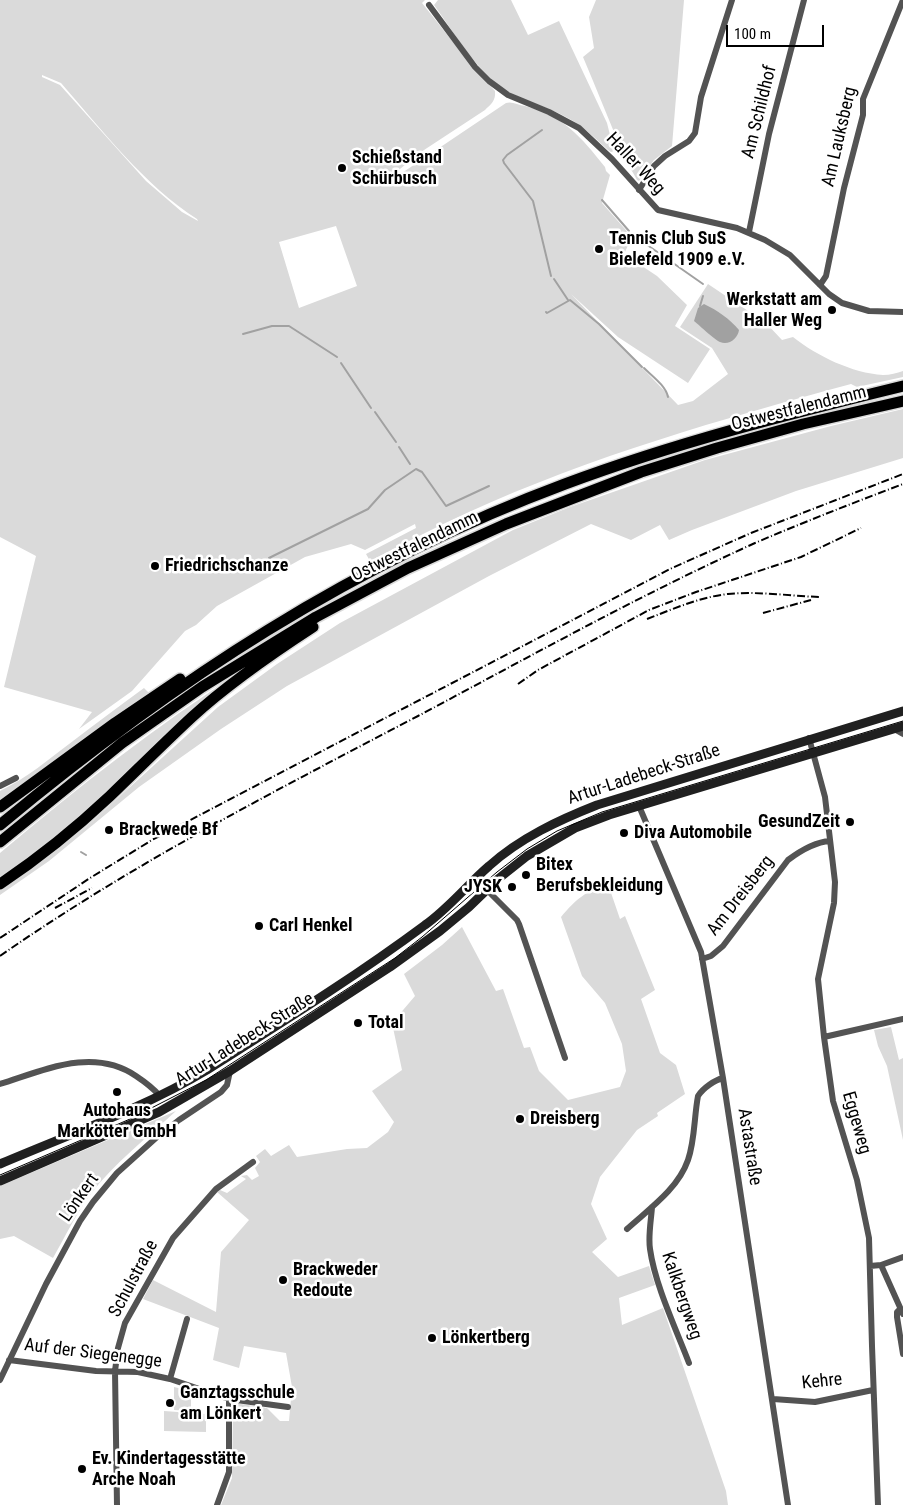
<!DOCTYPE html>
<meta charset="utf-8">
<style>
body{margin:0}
#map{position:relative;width:903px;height:1505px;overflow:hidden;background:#fff;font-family:"Roboto Condensed",sans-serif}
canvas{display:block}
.scale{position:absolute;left:726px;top:25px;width:98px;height:22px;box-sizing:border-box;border:2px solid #000;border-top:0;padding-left:6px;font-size:15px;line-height:18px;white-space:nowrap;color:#000;-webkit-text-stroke:4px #fff;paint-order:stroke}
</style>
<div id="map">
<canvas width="903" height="1505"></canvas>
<div class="scale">100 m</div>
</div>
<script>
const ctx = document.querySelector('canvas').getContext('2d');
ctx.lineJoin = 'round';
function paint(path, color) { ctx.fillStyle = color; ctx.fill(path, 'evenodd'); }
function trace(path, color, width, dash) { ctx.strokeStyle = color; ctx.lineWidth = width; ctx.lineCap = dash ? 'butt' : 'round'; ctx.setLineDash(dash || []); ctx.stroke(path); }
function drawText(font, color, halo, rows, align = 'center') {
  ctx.font = font + ' "Roboto Condensed",sans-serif'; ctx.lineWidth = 5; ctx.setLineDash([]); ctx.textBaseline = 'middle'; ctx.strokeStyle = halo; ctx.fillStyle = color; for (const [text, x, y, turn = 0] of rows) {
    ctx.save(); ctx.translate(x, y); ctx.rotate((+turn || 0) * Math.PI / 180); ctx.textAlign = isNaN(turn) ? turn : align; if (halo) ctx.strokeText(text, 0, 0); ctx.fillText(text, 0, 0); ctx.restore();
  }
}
const green = new Path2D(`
 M0,0H425L422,3L472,66L495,91C496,101 491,104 485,110L421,152L390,177V181L506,103C512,101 518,105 525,106C564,116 581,137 605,167L606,171L610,175L602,203L632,237L624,254L657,276L687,305L675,326L710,349L688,383L618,337L571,294L678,405L693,401L728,374L712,348L680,327L708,284L766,323L782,340L793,337C817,356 852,373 883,375C890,375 897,373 903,371V377L857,387L851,384C722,419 592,456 469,512C436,527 403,544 370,561L366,554L416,528L415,524L365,550L351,544L305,557L217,606L196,625L185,631L132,691L79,729L92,712L4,687L36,556L0,537ZM42,75L61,83C102,130 145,186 197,219L198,221L182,212L146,181L60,85L42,77ZM336,226L357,286L299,308L279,242Z
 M438,0H511L528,35L559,21L607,123L614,151L611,152L608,150C595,138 582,125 566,117C548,107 527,102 509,92C478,74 455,34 434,5Z
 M596,0H684L672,146L654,160L639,181L637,180C633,172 627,164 624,156C610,123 597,90 583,57L594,48L589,17Z
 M903,409V458L796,491L692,530L669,540L660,525L631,540L591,524L489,576L287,686L221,729L139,787L49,861L0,895V891L27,873L86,827L218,707L277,664L340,623L513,530L570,507L705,460L831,426Z
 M242,671L57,837L17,867L0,877V853C77,788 157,725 242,671Z
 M144,688L149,693L0,800V791C27,778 49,759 73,741C96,723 120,706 144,688Z
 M608,884L620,919L625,916L655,990L641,999L660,1053L676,1065L685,1094L657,1113L658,1116L637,1130L600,1177L591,1204L607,1239L592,1252L618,1277L649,1266L655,1285L619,1298L622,1325L663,1308L726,1491L728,1505H221L232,1478L233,1406L235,1403L267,1408L280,1421H289L292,1387L286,1353L244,1346L239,1368L213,1360L219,1328L143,1299L153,1280L216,1312L221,1252L249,1220L217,1192L220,1190L227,1193L246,1179L241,1176L247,1175L252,1180L259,1176L255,1168L260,1162L256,1156L265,1149L271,1156L289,1145L297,1157L347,1149L367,1148L388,1132L394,1122L372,1091L402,1070L392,1023L415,996L404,974L442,945L462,927L496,991L503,989L524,1048L530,1047L539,1071L568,1100L620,1087L626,1071L622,1044L605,1003L582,976L561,917C577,898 585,892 608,884Z
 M891,1027L899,1060L903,1058V1140L887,1066L878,1046L874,1030Z
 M176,1111C147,1138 114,1163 90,1195C76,1214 65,1237 53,1258L14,1236L0,1239V1186Z
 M174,1387L191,1391V1411L174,1410Z
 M164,1411L206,1414V1432L164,1431Z`);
const water = new Path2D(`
 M704,304C717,310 730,319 739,330C738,338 729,346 720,342C715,340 700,326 694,321L698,308Z`);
const stream = new Path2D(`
 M542,130L507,155L503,160L504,163L533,201L551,276
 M602,200L629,231
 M633,235L703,284
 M554,279L568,300
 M700,306L703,296
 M546,312L547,313L570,300L599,324L642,367
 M243,334L272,326H289L337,357
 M341,363L371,408
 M644,368C652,376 666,386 668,397
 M375,412L396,442
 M399,447L410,464
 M269,558L368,509L385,490L416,469L422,472L446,506L489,486
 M81,852L86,855`);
const street = new Path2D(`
 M429,5L475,67L489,81L508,95L549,112L579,128L612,159L658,210L737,228L765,240L790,255L829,294L842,303L869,311L903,312
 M639,190L654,166L665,156L689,141L695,133L701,97L732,0
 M749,232L769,134L804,0
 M820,285L826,276L844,188L863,115V99L903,0
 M894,729L903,734
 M809,738L825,797L835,882L834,903L818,979L824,1037L833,1101L857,1180L869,1238L872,1346L878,1505
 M0,786L16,778
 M639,806L701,952L723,1078L788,1505
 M476,879L517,920L519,924L565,1058
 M702,959L711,956L723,946L788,860C800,851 815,842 830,841
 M824,1037L903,1019
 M0,1084C45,1070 93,1047 136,1076C145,1082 153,1088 160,1096
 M652,1207C651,1221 648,1236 650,1249C655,1285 676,1329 689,1363
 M627,1229C649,1209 678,1189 688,1160C695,1140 694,1117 698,1096C703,1088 715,1080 723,1078
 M881,1265L903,1314
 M870,1266L881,1265L903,1257
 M900,1309L897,1312V1317L903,1354
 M9,1360L96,1371L138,1372L170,1379L229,1399L288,1407
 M170,1379L187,1319
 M0,1380L46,1284L80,1221L93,1202L117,1173L157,1137L179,1120L221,1092L227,1085L230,1071
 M773,1399L815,1402L873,1390
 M117,1505L115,1371L118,1348L125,1323L173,1238L216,1189L253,1162
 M217,1505L229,1472V1399`);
const secondary = new Path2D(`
 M0,1164C70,1134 142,1109 207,1070C281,1023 355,977 425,925C449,908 467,885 489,866C520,838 559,820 597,805L903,711
 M0,1181L159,1112L230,1071L390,967L440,931L469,907L498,879L527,856L575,828L609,815L903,726`);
const highway = new Path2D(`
 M0,807L115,723L180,679
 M0,825C173,681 353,563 565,484C675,443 788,414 903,386
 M0,842L122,743L202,687L316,617L408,568L506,524L641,472L717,448L803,424L903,401
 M0,884C39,858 76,828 110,796C137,770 164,743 192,717C227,685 273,653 313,627`);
const tram = new Path2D(`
 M0,1175L130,1119L206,1080L395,958L422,937L497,872L527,849L557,831L602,812L903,721`);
const rail = new Path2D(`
 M763,613L811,600
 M647,619C673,609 700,597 728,594C758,591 790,596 820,597
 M518,684L538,670L649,610L696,592L801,557L861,528
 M55,908L92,888
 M0,938L90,878L152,840L672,568L751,533L903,474
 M0,956C132,864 275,791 418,716C529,657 640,595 755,543C804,522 853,503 903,484`);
const markers = [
 [342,168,5,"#000"],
 [599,249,5,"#000"],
 [832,310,5,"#000"],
 [155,566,5,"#000"],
 [850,822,5,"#000"],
 [109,830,5,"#000"],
 [624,833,5,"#000"],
 [526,875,5,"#000"],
 [512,887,5,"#000"],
 [259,926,5,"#000"],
 [358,1023,5,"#000"],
 [117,1092,5,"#000"],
 [520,1119,5,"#000"],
 [283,1280,5,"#000"],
 [432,1338,5,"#000"],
 [170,1403,5,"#000"],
 [82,1469,5,"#000"]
];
const streetNames = [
 ["Am Schildhof",760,112,-76],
 ["Am Lauksberg",840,137,-77],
 ["Haller Weg",635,164,47],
 ["Ostwestfalendamm",799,409,-14],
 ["Ostwestfalendamm",415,547,-26],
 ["Artur-Ladebeck-Straße",644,775,-18],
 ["Am Dreisberg",741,896,-52],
 ["Artur-Ladebeck-Straße",245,1040,-32],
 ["Eggeweg",856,1123,74],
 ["Astastraße",749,1147,81],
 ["Lönkert",80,1198,-55],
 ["Schulstraße",134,1279,-62],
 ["Kalkbergweg",681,1296,71],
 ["Auf der Siegenegge",93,1354,7],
 ["Kehre",822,1382,-6]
];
const poiNames = [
 ["Schießstand",352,158],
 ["Schürbusch",352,179],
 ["Tennis Club SuS",609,239],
 ["Bielefeld 1909 e.V.",609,260],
 ["Werkstatt am",822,300,"right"],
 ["Haller Weg",822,321,"right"],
 ["Friedrichschanze",165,566],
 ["GesundZeit",840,822,"right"],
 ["Brackwede Bf",119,830],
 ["Diva Automobile",634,833],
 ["Bitex",536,865],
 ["Berufsbekleidung",536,886],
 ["JYSK",502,887,"right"],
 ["Carl Henkel",269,926],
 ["Total",368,1023],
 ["Autohaus",117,1111,"center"],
 ["Markötter GmbH",117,1132,"center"],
 ["Dreisberg",530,1119],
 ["Brackweder",293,1270],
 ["Redoute",293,1291],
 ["Lönkertberg",442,1338],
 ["Ganztagsschule",180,1393],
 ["am Lönkert",180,1414],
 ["Ev. Kindertagesstätte",92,1459],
 ["Arche Noah",92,1480]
];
paint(green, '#dadada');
paint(water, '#a1a1a1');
trace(stream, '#a1a1a1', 2);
trace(highway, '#dbdbdb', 14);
trace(street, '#535353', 6);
trace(secondary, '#202020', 9);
trace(highway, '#000', 11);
trace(tram, '#000', 1);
trace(rail, '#000', 2, [8, 2.5, 1, 2.5]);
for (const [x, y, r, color] of markers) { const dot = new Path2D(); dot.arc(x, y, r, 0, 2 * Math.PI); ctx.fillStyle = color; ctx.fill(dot); trace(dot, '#fff', 2); }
drawText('18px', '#000', '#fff', streetNames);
drawText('bold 18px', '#000', '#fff', poiNames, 'left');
</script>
